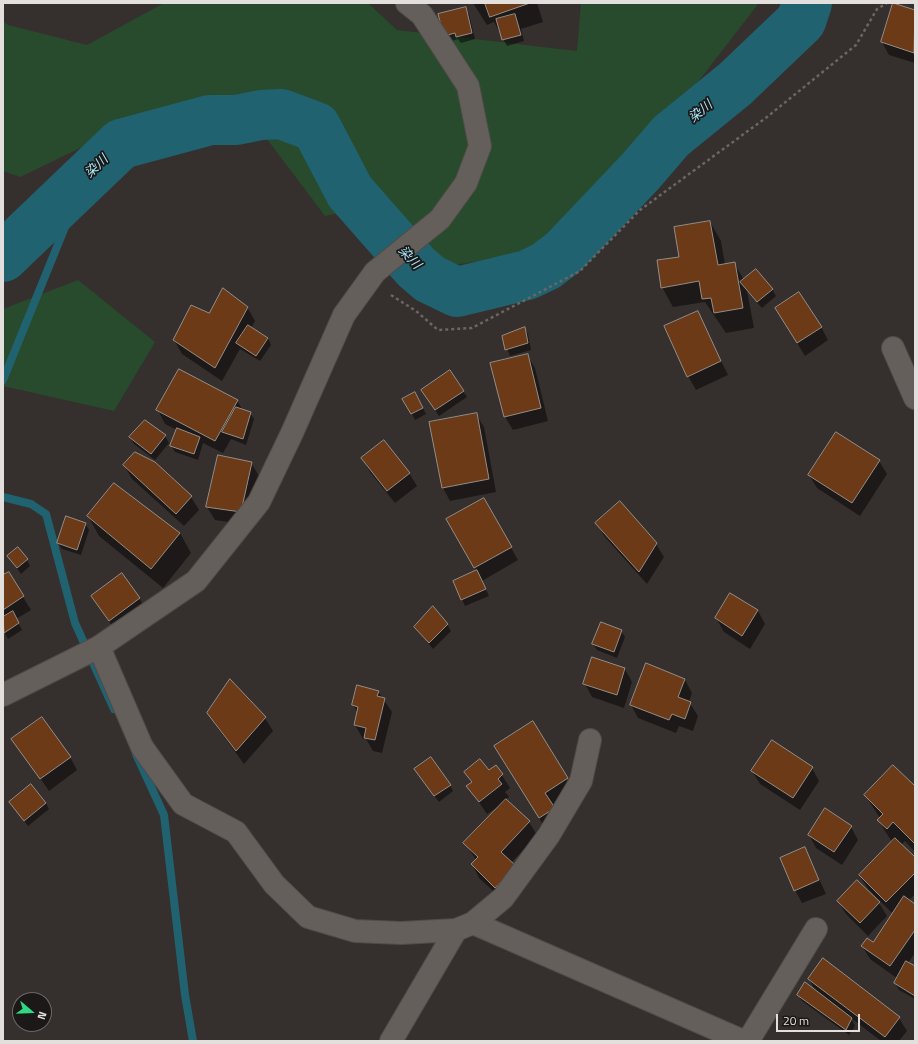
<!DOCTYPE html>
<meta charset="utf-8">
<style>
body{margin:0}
#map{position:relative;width:918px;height:1044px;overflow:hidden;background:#35302d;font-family:"Titillium Web",sans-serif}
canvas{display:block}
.frame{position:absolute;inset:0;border:4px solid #e3dfdd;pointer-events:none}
.north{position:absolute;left:12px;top:992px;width:40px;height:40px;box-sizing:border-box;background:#1b1817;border:1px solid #6b6866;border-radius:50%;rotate:109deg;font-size:11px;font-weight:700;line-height:16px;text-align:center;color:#e3dfdd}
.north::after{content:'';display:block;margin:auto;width:14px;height:18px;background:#30d883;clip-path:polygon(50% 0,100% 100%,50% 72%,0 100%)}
.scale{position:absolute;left:776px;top:1014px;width:84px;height:18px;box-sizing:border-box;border:2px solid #e3dfdd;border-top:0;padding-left:5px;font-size:12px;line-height:14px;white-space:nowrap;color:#e3dfdd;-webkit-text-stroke:3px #1b1817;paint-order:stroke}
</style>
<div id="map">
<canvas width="918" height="1044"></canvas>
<div class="frame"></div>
<div class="north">N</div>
<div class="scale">20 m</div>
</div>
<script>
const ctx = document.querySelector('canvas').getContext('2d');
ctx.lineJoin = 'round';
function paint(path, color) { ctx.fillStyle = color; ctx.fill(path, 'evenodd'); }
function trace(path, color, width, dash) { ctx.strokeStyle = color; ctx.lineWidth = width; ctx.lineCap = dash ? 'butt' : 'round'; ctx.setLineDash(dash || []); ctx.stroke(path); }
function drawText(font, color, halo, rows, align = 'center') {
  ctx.font = font + ' "Titillium Web","Noto Sans JP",sans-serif'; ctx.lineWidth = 3.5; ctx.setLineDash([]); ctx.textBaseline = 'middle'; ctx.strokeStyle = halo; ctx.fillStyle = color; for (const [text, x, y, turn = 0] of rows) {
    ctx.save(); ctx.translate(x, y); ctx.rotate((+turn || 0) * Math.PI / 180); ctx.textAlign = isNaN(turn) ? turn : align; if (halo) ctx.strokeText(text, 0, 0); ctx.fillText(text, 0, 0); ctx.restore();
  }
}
const green = new Path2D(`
 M164,3H368L397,30L577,51L581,3H759L684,100L541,244L496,259L446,266L364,207L325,216L264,135L149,115L20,177L3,171V21L8,25L87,45Z
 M78,280L155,342L114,411L3,386V309Z`);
const shadow = new Path2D(`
 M473,3H537L543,22L521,29L524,41L507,46L494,22L487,25Z
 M893,4L915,11V63L889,55L882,42Z
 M465,8L469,14L475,39L461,43L458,39L449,42L440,15Z
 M710,222L721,241L725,265L734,263L744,280L772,289L776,296L762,308L747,291L754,328L726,333L705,302L673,307L662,287L680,257Z
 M247,307L255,321L251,328L268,338L271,345L260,361L240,349L222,381L182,354L174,340L209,315Z
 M776,308L821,327L828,340L805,356Z
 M697,312L728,375L696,390L688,376Z
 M524,328L528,334L531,350L510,356L503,337Z
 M527,355L535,368L548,421L513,430L505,417L492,364Z
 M463,391L467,397L439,416L426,396Z
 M415,393L426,414L415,420L404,399Z
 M237,400L243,411L250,413L254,419L246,445L231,439L223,453L203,443L198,460L175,452L171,446L177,430L165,424L158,410Z
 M476,414L484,427L496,492L450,501L443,488Z
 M145,422L165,436L169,443L155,460L134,444L130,438Z
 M362,458L409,473L417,486L395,503L370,472Z
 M879,461L887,474L860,516L817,488L809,475Z
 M251,463L259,476L249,525L215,520L207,507Z
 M124,465L191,497L199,510L184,526L132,479Z
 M483,499L518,560L482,581L489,596L465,606L454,581L477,572L448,520Z
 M88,516L180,533L191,553L163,588L99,536Z
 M85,523L89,530L81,555L62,549L58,543Z
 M597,523L656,544L664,557L647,584L604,536Z
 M8,556L27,560L30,566L21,574Z
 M8,573L31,610L16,619L22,630L8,639L3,630V576Z
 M731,594L758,611L765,624L750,649L724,632L716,618Z
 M92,597L139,598L147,611L117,633Z
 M447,624L451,631L433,649L415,627Z
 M621,631L625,637L617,658L597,650L593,644Z
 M593,658L625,669L632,682L624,708L592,697L585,684Z
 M646,665L685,680L692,693L689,702L698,716L693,731L679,726L676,733L638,718L631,705Z
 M378,691L392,712L382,753L373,751L366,739H363L355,725L358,713L353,705Z
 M208,713L265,718L273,731L244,764L216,726Z
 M532,723L574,792L552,806L547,831L503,759Z
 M13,739L70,757L77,770L49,791Z
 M496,766L510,788L505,792L509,797L505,800L529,822L537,835L511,863L503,900L479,878L472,864L476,860L465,843L501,805L487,814L468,786L472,783L465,772H488Z
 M812,768L819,781L800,810L760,784L752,771Z
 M419,775L450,785L453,791L439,802Z
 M915,787V852L905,841L901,845L915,859V894L909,900L915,905V953L908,963L915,967V999L899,990L895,983L898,979L870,959L862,946L873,943L893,914L868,889L860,876L892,842L878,820L880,818L865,795Z
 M10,802L46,803L49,809L28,826Z
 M851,827L858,840L842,865L816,848L809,835Z
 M805,848L826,894L802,903L795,890Z
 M857,881L879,903L887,916L868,936L846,914L838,901Z
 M809,979L899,1018L907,1031L899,1041H881L851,1018L855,1026L849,1035L802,1001L798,995L816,992Z`);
const stream = new Path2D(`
 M3,380L65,227L49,214
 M3,497L31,504L46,514L75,623L114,709
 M136,754L164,815L185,995L193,1041`);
const river = new Path2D(`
 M3,257L121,144L210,120H236L261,115L281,114L316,127L350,192L416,267L430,279L457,292L527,275L546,266L564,252L640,172L671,136L735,84L801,21L807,3`);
const building = new Path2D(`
 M485,3H530L490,17Z
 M893,3L915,10L914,53L881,42Z
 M466,7L472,33L456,37L455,33L444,36L438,14Z
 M515,14L521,35L502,40L496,19Z
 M710,221L718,265L735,262L743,308L714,313L711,298L702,299L699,281L661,288L657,260L679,257L674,227Z
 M756,269L773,289L757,302L740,282Z
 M223,288L248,307L215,368L173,340L191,305L209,313Z
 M799,292L822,327L797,343L775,308Z
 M698,311L721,361L687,377L664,326Z
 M248,325L268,338L256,356L236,343Z
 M525,327L528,343L505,350L502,336Z
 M528,354L541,408L504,417L490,363Z
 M179,369L238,400L215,441L156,410Z
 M450,370L464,391L435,410L421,390Z
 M415,392L423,408L411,414L402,399Z
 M236,407L251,412L243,439L222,432Z
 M477,413L489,479L442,488L429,422Z
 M145,420L166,435L151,454L129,437Z
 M177,428L200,437L194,454L170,446Z
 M836,432L880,460L852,503L808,475Z
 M384,440L410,473L387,491L361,458Z
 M135,452L155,462L192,496L176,514L123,465Z
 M218,455L252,462L241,512L206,507Z
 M114,483L180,533L151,569L87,516Z
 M484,498L512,547L474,568L446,519Z
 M620,501L657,543L639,572L595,523Z
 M66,516L86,523L77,550L57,543Z
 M18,547L28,559L17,568L7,556Z
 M477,570L486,589L461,600L453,581Z
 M9,572L24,596L3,610V575Z
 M122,573L140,598L109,621L91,596Z
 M730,593L758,610L742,636L715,618Z
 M433,606L448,624L429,643L414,627Z
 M13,611L19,623L4,633L3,617Z
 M601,622L622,630L614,652L592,644Z
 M592,657L625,668L617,695L583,684Z
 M646,663L685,679L678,697L691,702L685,719L672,714L669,720L630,705Z
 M230,679L266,717L236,751L207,713Z
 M357,685L379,691L377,696L385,698L375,740L364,738L366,728L354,725L358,707L352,705Z
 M42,717L71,757L40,779L11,739Z
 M533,721L568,778L545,793L555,808L539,818L494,746Z
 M772,740L813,767L793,798L751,771Z
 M431,757L451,785L434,796L414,769Z
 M480,759L489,770L496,765L503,774L498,779L502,784L479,802L466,786L472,782L464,772Z
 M893,765L915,786V844L893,822L887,829L877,820L883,814L864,795Z
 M31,784L46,803L24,821L9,802Z
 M506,799L530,821L501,852L516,866L495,888L471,864L478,857L463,843Z
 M825,808L852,826L834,852L808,835Z
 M895,838L915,857V873L886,902L859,875Z
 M805,847L819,880L794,891L780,858Z
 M857,880L880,902L860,923L837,901Z
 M904,896L915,904V930L890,966L861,946L867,938L873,942Z
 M823,958L900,1017L885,1037L808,979Z
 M906,961L915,966V996L894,983Z
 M805,982L852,1018L846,1030L797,995Z`);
const path = new Path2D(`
 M391,295L416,311L438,330L472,328L580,271L640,210L767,117L856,45L877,9L887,3`);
const minor = new Path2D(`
 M893,348L915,398
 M99,647L142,747L183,804L236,832L274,884L308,917L355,931L401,933L456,930
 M3,695L99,647L196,581L259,502L292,433L344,315L375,272L440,219L466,183L480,146L468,86L422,15L407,3
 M473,923L503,898L549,835L581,781L590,740
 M391,1041L456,930L473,923L743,1041
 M748,1041L816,929`);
const waterNames = [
 ["染川",701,112,-39],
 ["染川",97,167,-44],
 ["染川",409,258,47]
];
paint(green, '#274b2c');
paint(shadow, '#0007');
trace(stream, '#206270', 8);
trace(river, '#206270', 50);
paint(building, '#6c3a16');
trace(building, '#938d89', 1);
trace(minor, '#504c49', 24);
trace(path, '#6a6663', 2.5, [3, 3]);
trace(minor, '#655f5b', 22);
drawText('italic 13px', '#a6e7f8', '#1b1817', waterNames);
</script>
